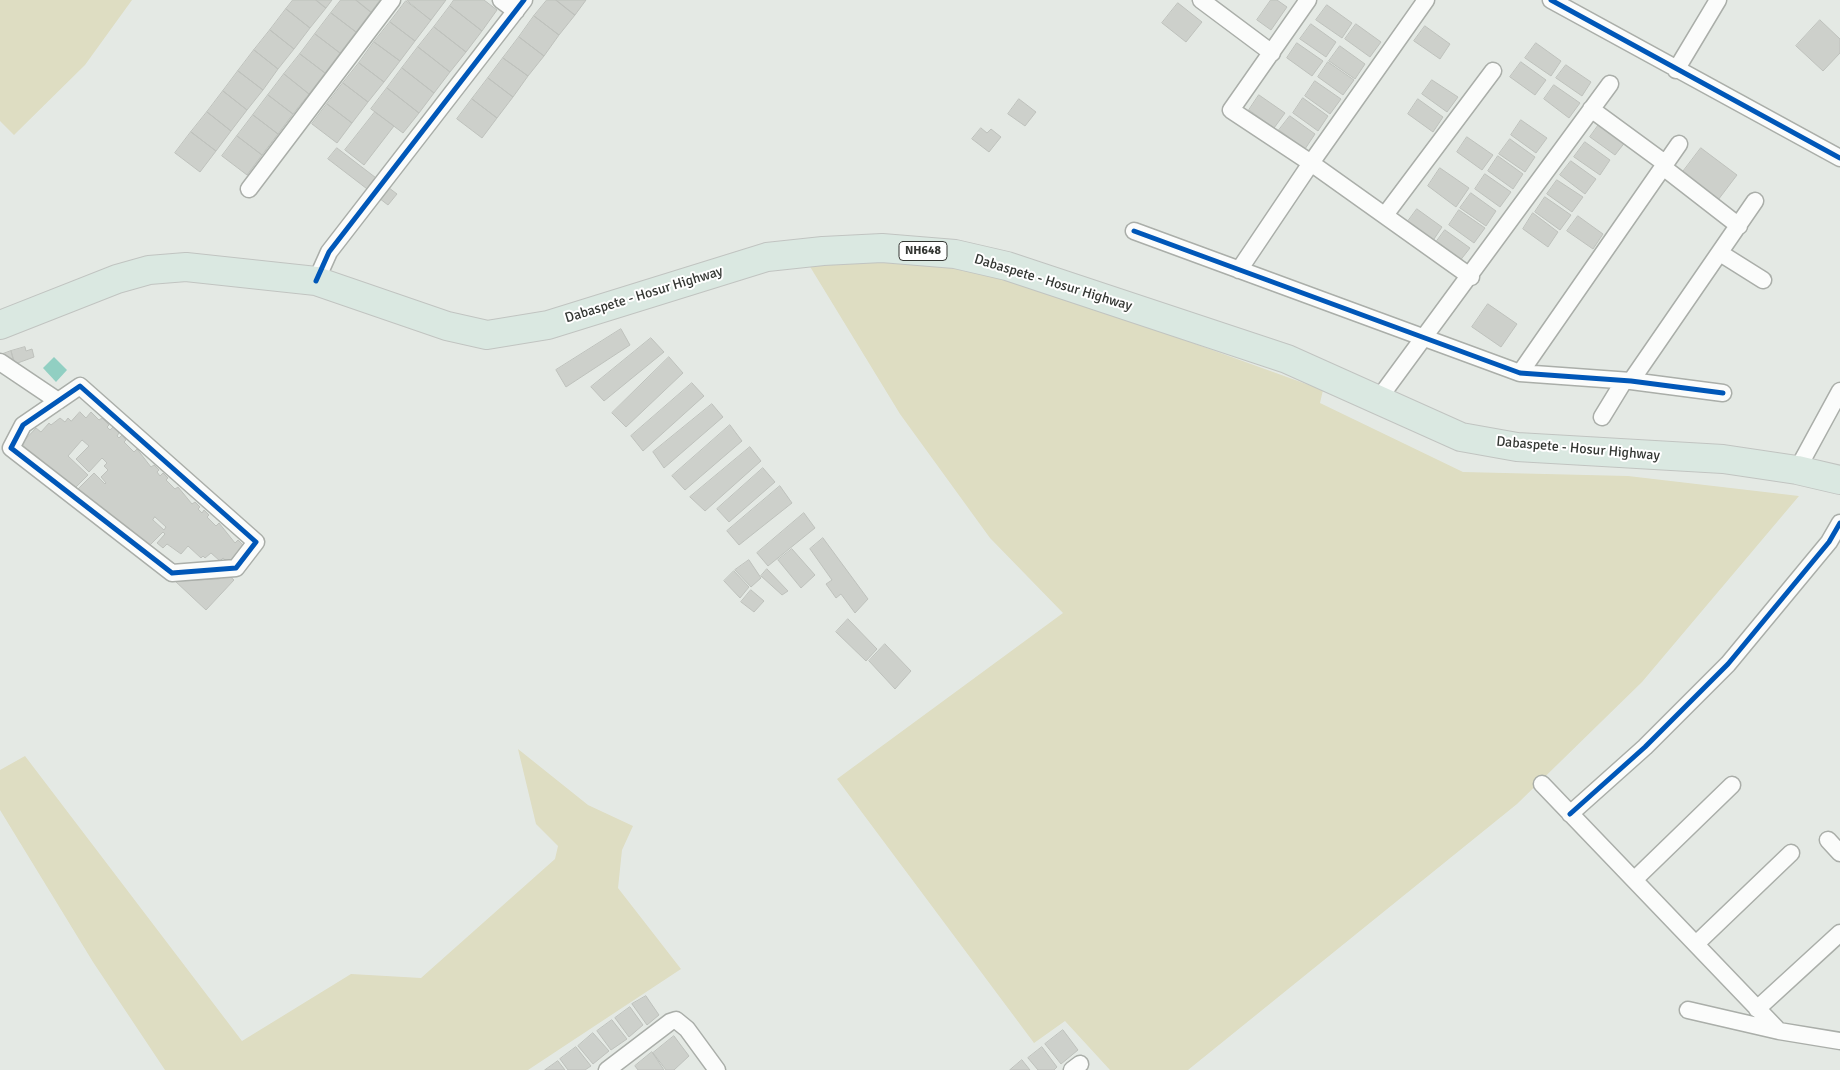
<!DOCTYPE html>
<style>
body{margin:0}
canvas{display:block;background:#e4e9e4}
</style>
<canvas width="1840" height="1070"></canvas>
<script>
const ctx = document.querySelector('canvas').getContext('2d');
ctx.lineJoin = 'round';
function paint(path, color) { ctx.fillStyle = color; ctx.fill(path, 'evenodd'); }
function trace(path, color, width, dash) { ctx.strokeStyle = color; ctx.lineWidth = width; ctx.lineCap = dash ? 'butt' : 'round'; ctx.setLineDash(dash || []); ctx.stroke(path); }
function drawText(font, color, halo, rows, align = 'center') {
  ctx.font = font + ' Signika,sans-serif'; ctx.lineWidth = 4; ctx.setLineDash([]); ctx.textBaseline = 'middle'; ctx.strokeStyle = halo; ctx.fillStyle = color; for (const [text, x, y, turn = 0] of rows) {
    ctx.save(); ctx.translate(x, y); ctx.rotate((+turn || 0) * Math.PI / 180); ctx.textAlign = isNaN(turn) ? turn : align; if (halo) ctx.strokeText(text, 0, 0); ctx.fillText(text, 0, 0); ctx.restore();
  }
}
const green = new Path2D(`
 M0,0H132L85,65L14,135L0,121Z
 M902,261L977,272L1104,311L1323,390L1320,403L1463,472L1628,476L1799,496L1642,682L1517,804L1188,1070H1110L1065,1021L1034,1043L837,779L1063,613L990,538L900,414L809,265Z
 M518,749L588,805L633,826L622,850L618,888L681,969L528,1070H165L93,962L0,810V770L25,756L242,1041L351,974L421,978L555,859L558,846L536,824Z`);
const water = new Path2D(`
 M54,357L67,370L56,382L43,368Z`);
const building = new Path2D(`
 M293,0H316L326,8L310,28L286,9Z
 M316,0H332L326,8Z
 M341,0H356L371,12L356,32L331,13Z
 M356,0H380L371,12Z
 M407,0H446L431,20Z
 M454,0H484L497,10L482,31L450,6Z
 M547,0H556L575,15L559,35L534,16Z
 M556,0H586L575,15Z
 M1271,0H1277L1287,7L1271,30L1257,20Z
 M406,1L431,20L415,41L390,22Z
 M1178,3L1202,22L1186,42L1162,23Z
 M1327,5L1352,23L1342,38L1316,20Z
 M450,6L482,31L466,52L434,27Z
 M286,9L310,28L294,49L270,30Z
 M331,13L356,32L340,53L315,34Z
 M534,16L559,35L544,56L519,37Z
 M1820,20L1840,39V53L1823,71L1796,46Z
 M390,22L415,41L400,61L374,42Z
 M1311,24L1336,42L1326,57L1300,39Z
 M1356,24L1381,42L1370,57L1345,39Z
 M1425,26L1450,44L1440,59L1414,41Z
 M434,27L466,52L450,72L418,47Z
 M270,30L294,49L278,69L254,50Z
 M315,34L340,53L325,73L300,54Z
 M519,37L544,56L528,76L503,58Z
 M374,42L400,61L384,82L359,63Z
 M1297,43L1323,61L1312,76L1287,58Z
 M1536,43L1561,61L1551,76L1525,58Z
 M1340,46L1365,64L1355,79L1329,61Z
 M418,47L450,72L434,93L402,68Z
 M254,50L278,69L263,90L238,71Z
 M300,54L325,73L309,94L284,74Z
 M503,58L528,76L513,97L488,78Z
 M1328,62L1354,80L1343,95L1318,77Z
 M1521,62L1546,80L1535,95L1510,77Z
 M359,63L384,82L368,102L343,83Z
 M1566,65L1591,82L1582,96L1556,78Z
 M402,68L434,93L419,113L387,88Z
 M238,71L263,90L247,110L223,91Z
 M284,74L309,94L293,114L268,95Z
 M488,78L513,97L497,118L472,99Z
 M1432,80L1458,97L1447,112L1422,94Z
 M1315,81L1341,99L1330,114L1305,96Z
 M343,83L368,102L352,123L327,104Z
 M1554,85L1580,103L1569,118L1544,99Z
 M387,88L419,113L403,133L371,109Z
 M223,91L247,110L231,131L207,112Z
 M268,95L293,114L278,134L253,115Z
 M1259,95L1285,113L1274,128L1249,110Z
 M1303,98L1328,116L1318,131L1293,113Z
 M472,99L497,118L482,138L457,119Z
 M1019,99L1036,112L1025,126L1008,114Z
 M1418,99L1443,117L1433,132L1408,114Z
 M327,104L352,123L337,143L312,124Z
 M207,112L231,131L216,151L191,132Z
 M375,112L394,126L364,165L345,150Z
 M253,115L278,134L262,155L237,136Z
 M1290,116L1315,134L1305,149L1279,130Z
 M1521,120L1547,138L1536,153L1511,135Z
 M1600,123L1626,141L1615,155L1590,137Z
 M981,128L987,133L991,129L1001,137L989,152L972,139Z
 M191,132L216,151L200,172L175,153Z
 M237,136L262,155L247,175L222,156Z
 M1467,137L1493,155L1482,170L1457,152Z
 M1510,139L1535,157L1525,172L1499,154Z
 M1585,142L1610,160L1600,175L1574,157Z
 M337,148L397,194L388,205L328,159Z
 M1701,148L1737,175L1718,200L1682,173Z
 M1498,156L1523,174L1513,189L1488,171Z
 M1571,161L1596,179L1585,194L1560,175Z
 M1440,168L1469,188L1456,207L1428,186Z
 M1485,174L1511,192L1500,207L1475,189Z
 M1557,180L1583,197L1572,212L1547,194Z
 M1471,193L1496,211L1486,226L1460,208Z
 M1545,197L1571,215L1560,230L1535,212Z
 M1417,209L1442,227L1432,242L1406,224Z
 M1459,210L1485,228L1474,243L1449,225Z
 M1533,213L1558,232L1548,247L1523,229Z
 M1578,216L1603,234L1593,249L1567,231Z
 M1445,230L1470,248L1459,262L1434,245Z
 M1488,304L1517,324L1501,347L1472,327Z
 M621,329L630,345L566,387L556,370Z
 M651,338L664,352L604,401L591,387Z
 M25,347L26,351L32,349L34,357L15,364L11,351Z
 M11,351L13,359L0,363V355Z
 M669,357L683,373L626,427L612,413Z
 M692,383L704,396L643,451L631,436Z
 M712,404L723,417L664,468L653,452Z
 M80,412L86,418L91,412L99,420L102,418L109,425L107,427L110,430L113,427L119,433L117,436L119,438L122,435L126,440L124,442L134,452L137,449L151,467L154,465L159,470L157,472L160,476L163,473L168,478L166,480L175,489L178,487L192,504L195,502L200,507L198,509L202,513L204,510L209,515L207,517L216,526L219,523L235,543L238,540L245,547L229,563L223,558L220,561L211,553L205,558L203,556L201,558L188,546L181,554L167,544L163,548L157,543L165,534L163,532L149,546L140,537L137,541L123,524L120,527L75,492L94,473L105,484L106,483L101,477L108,470L104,466L107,463L102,458L89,472L76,459L89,446L82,440L68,456L88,475L73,490L62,483L21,444L36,428L41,432L49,423L51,425L60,418L65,422L68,418L71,421ZM155,517L166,527L164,530L153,520Z
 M730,425L742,441L685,490L672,476Z
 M750,447L761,461L705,511L690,497Z
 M763,468L775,482L729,522L717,509Z
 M780,486L792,503L739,545L727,531Z
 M804,513L815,528L768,566L757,553Z
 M823,538L868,599L855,613L841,594L836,598L826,584L832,580L810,549Z
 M792,549L815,575L801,588L778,560Z
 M749,560L761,578L751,587L735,570Z
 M767,569L788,591L782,595L761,576Z
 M734,571L749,587L740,598L724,581Z
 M225,572L234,580L206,610L175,581L219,579Z
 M751,590L764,601L754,612L741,602Z
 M848,619L877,649L866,661L836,632Z
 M885,644L911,671L895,689L869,661Z
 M646,996L659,1015L647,1025L632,1004Z
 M630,1007L643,1025L629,1037L615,1018Z
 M612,1020L627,1039L611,1050L597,1031Z
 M1063,1030L1078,1050L1061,1064L1045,1044Z
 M593,1033L609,1051L593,1064L578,1046Z
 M674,1036L689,1056L674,1070H666L653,1053Z
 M576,1047L591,1066L585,1070H568L560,1059Z
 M1042,1047L1057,1067L1054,1070H1038L1028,1058Z
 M652,1052L664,1070H638L635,1066Z
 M1022,1060L1030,1070H1010Z
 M558,1061L565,1070H545Z`);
const minor = new Path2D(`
 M501,0L516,11
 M1201,0L1272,53
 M1308,0L1231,110L1311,163L1471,277
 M1551,0L1840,158
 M1676,70L1718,0
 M1591,109L1666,164
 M1663,167L1739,226
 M249,189L392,0
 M1385,215L1493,71
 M1134,231L1520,373L1631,381L1723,393
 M1720,253L1763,280
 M1239,270L1311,163L1426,0
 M316,281L329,252L524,0
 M0,362L58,401
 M1520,373L1679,144
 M1631,381L1755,201
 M80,386L256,542L236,568L172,573L11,448L23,425Z
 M1377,401L1610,84
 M1602,417L1624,381
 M1797,470L1840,391
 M1542,784L1779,1031
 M1570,814L1645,747L1728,664L1829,542L1840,523
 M1828,840L1840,853
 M1634,880L1732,785
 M1696,944L1791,853
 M1757,1009L1840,933
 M1688,1010L1779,1031L1840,1041
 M607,1070L670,1022L676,1020L687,1029L717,1070
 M1072,1070L1080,1064`);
const trunk = new Path2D(`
 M0,325L117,279L149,270L186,267L316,281L447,326L487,335L548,325L767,257L823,251L882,248L955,254L1007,266L1287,359L1461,437L1517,447L1723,459L1797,470L1840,480`);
const cycleway = new Path2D(`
 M1551,0L1840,158
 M1134,231L1520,373L1631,381L1723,393
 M316,281L329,252L524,0
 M80,386L256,542L236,568L172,573L11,448L23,425Z
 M1570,814L1645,747L1728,664L1829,542L1840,523`);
const shields = [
 [923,251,48]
];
const shieldNames = [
 ["NH648",923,251]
];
const streetNames = [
 ["Dabaspete - Hosur Highway",1053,283,17],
 ["Dabaspete - Hosur Highway",644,295,-17],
 ["Dabaspete - Hosur Highway",1578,449,5]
];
paint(green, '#deddc2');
paint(water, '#91cfc2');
paint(building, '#cdd0cb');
trace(building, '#bec1bc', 1);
trace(minor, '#aaaea9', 19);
trace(trunk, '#c1c4c1', 30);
trace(minor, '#fbfcfb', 16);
trace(trunk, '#dae8e1', 28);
trace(cycleway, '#0057b8', 5);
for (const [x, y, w] of shields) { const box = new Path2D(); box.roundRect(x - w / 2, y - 9.5, w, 19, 4); ctx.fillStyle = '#fff'; ctx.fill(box); trace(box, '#343733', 1); }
drawText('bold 12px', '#343733', null, shieldNames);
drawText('14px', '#343733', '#fff', streetNames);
</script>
